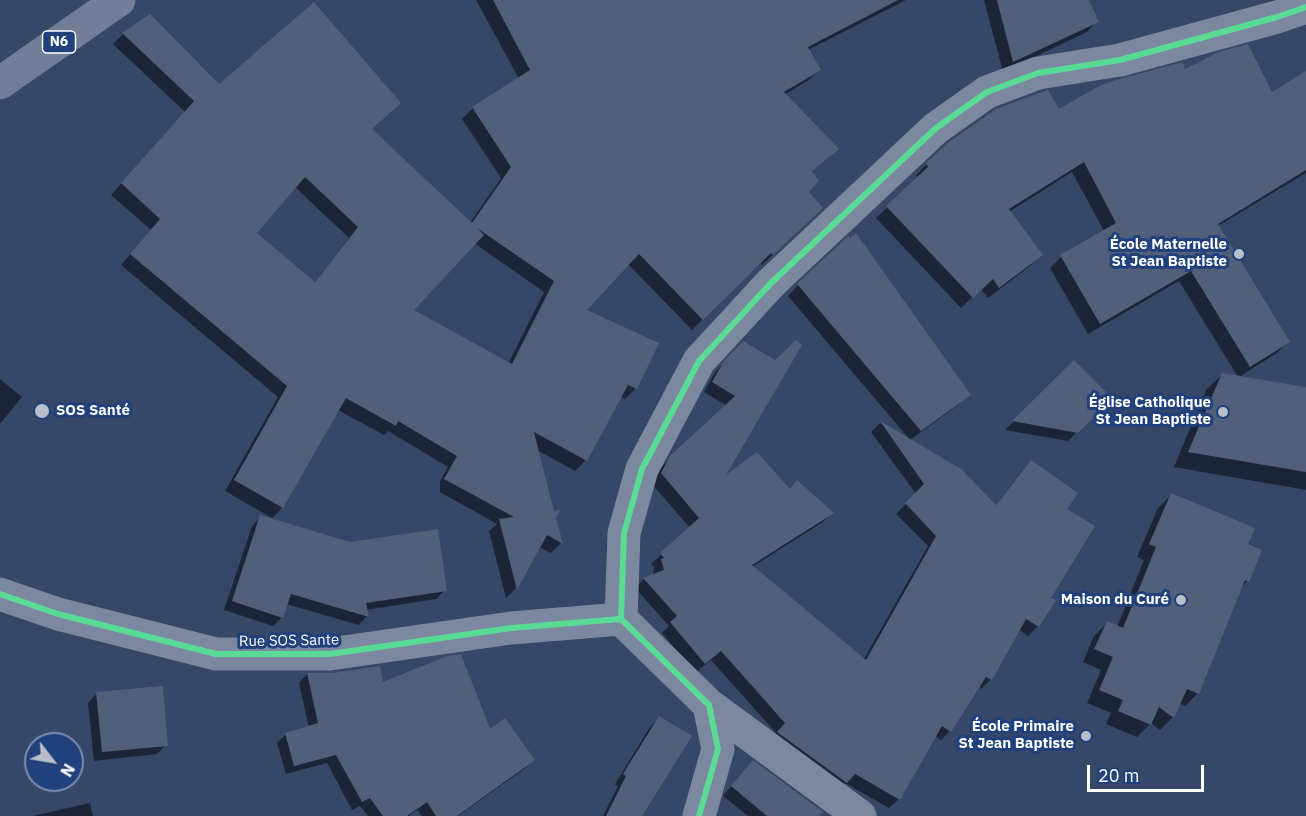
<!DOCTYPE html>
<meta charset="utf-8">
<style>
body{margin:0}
#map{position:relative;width:1306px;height:816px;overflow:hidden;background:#364768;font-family:"IBM Plex Sans",sans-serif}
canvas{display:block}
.north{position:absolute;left:24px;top:732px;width:60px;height:60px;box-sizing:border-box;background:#21417d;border:2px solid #7a8db1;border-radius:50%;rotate:121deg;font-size:16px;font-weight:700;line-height:24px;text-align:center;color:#fff}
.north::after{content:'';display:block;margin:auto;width:21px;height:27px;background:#b9bfca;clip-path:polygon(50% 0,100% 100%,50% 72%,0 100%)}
.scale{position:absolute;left:1087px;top:765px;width:117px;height:27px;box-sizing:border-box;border:3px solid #fff;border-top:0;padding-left:8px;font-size:18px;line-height:21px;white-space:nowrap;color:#fff;-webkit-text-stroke:4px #21417d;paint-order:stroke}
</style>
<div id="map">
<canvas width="1306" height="816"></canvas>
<div class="north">N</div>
<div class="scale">20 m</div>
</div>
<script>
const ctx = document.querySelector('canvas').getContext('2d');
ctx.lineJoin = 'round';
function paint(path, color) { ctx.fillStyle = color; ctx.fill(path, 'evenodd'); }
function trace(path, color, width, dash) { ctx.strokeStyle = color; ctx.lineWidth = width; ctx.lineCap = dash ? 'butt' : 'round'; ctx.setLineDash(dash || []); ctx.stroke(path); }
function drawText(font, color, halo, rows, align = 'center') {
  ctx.font = font + ' "IBM Plex Sans",sans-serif'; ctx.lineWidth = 6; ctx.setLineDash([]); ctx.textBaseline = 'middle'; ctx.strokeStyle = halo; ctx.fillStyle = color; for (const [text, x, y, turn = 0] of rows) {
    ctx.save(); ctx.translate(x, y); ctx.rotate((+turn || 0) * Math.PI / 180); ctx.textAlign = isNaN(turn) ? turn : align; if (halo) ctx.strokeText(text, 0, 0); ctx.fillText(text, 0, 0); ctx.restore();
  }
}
const shadow = new Path2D(`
 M476,0H906L808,50L819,70L809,80L784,95L811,172L807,192L811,218L762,265L759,262L692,330L628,264L585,310L636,388L625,399L621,397L586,460L575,471L537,450L561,543L551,553L539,547L515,589L506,598L489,531L497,524L440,492V481L448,467L388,431L384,435L338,410L282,508L272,518L225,491L278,397L121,265L151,230L111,195L185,112L113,44L123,34L219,86L370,129L470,223L501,178L462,119L473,108L519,79ZM295,187L349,238L314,283L255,233ZM474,243L544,292L508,364L412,310Z
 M984,0H1087L1097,21L1087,32L1003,72Z
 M1185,71L1271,94L1306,72V173L1218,226L1288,342L1277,353L1239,377L1306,389V490L1174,467L1206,390L1223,374L1238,377L1179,281L1088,334L1050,268L1061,257L1104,231L1072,172L1009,212L1041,255L1030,266L988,298L981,289L961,308L876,218L918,178L916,175L927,164L1059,111Z
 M798,285L969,395L958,405L910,440L788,296Z
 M734,352L775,362L721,480L789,490L832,513L823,522L752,567L864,659L928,546L896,514L916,494L871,432L880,423L960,470L995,506L1022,471L1031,462L1065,510L1049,599L1038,626L1028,636L1019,630L991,679L981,689L978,687L950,731L941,740L935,736L899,799L889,808L845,783L836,791L769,742L776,733L711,660L695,673L662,633L669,626L635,588L644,579L654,575L653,570L655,568L651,564L690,528L652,484L661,467L727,406L704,392L715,372Z
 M1074,362L1110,399L1068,441L1005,430Z
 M0,379L22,397L0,424Z
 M1171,495L1246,544L1247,581L1241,588L1198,693L1185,706L1179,703L1173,717L1160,730L1151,723L1137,737L1106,724L1111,713L1087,703L1101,670L1083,662L1094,636L1107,623L1117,627L1144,560L1137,557L1158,508Z
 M261,517L445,590L436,599L366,610L367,616L359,625L286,604L282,617L273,626L224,610L252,526Z
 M307,674L382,684L490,731L533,760L524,769L458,816H422L417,810L409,816H368L360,806L352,810L327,763L286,774L277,743L286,734L309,728L299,683Z
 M97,693L166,745L157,754L94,761L88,703Z
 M659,718L640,816H603L618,786L615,784L650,727Z
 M744,771L817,816H748L723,796Z
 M90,803L93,816H33Z`);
const building = new Path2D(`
 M493,0H898L808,47L821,70L784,92L839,149L812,171L819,181L809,192L823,208L773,255L771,253L703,320L639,254L587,310L659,343L637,389L628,385L587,461L534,432L554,511L560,510L556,518L563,544L547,535L517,590L499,519L514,517L444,479L457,456L398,421L396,426L346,398L283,508L234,480L287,386L130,254L160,219L121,183L194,101L122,33L150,14L219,84L314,2L401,103L372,129L472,223L511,167L472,107L530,70ZM305,177L358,227L315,282L257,233ZM477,228L554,281L512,364L414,310L484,235Z
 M997,0H1089L1099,22L1013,62Z
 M1248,44L1272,92L1306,71V170L1218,224L1290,342L1250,367L1191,271L1100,324L1060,255L1116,223L1084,162L1009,209L1043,255L999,288L993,279L973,298L886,206L928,167L926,163L948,143L996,109L1048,90L1059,109L1101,85L1116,80L1183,62L1185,69L1219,52Z
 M856,233L971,395L921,431L797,284L848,236L850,238Z
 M796,340L802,345L726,475L757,452L790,489L797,480L834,513L752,565L866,660L936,536L905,503L924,484L880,421L961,469L996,505L1031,460L1078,493L1067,509L1095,526L1051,598L1056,600L1039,627L1026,619L992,680L986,677L951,732L942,726L900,800L855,774L847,783L777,732L785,723L721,651L705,664L670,622L677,616L643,578L664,570L661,559L664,558L660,553L699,518L661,473L670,456L735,396L712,382L724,361L743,341L775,360Z
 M1074,360L1113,399L1078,433L1012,421Z
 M1222,373L1306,387V472L1188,452Z
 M1171,493L1255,528L1248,544L1262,550L1249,582L1245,580L1199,694L1187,689L1174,718L1159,707L1151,725L1118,711L1123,700L1099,690L1113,657L1094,649L1107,621L1123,628L1156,547L1149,544Z
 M260,515L350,542L438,529L447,591L366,603L369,617L291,594L283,618L232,601Z
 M461,654L490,729L505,718L535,760L457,816H436L427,802L407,816H383L370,798L362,802L336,755L294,766L285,733L318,723L307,673H333L380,666L383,682L447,656Z
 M163,686L168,746L102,752L96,692Z
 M659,716L692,736L642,816H606L626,776L623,774Z
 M753,760L823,812L819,816H767L731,786Z`);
const street = new Path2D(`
 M0,594L58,614L216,654H330L511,628L621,619
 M709,705L860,816
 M699,816L718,749L709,705L621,619L624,533L642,469L699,361L771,283L936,128L987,92L1038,73L1120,60L1277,17L1306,7`);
const highway = new Path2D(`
 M0,83L119,0`);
const cycleway = new Path2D(`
 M0,594L58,614L216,654H330L511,628L621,619
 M699,816L718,749L709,705L621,619L624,533L642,469L699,361L771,283L936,128L987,92L1038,73L1120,60L1277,17L1306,7`);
const markers = [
 [1239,254,6,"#b9bfca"],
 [42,411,8,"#b9bfca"],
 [1223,412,6,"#b9bfca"],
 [1181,600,6,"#b9bfca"],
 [1086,736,6,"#b9bfca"]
];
const shields = [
 [59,42,33]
];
const shieldNames = [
 ["N6",59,42]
];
const poiNames = [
 ["École Maternelle",1227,245],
 ["St Jean Baptiste",1227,262],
 ["Église Catholique",1211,403],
 ["St Jean Baptiste",1211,420],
 ["SOS Santé",56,411,"left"],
 ["Maison du Curé",1169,600],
 ["École Primaire",1074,727],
 ["St Jean Baptiste",1074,744]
];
const streetNames = [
 ["Rue SOS Sante",289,641,-1]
];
paint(shadow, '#0007');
paint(building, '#525f7a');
trace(street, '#7b889f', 33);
trace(highway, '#727e97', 33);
trace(cycleway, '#5adb95', 6);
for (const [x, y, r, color] of markers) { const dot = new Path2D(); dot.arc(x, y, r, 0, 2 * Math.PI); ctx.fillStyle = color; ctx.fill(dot); trace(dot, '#21417d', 2); }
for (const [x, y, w] of shields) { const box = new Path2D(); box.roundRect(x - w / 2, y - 11, w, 22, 4.5); ctx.fillStyle = '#21417d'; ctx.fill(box); trace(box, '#fff', 1.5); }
drawText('bold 14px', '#fff', null, shieldNames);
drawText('bold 15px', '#fff', '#21417d', poiNames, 'right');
drawText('15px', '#fff', '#21417d', streetNames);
</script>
